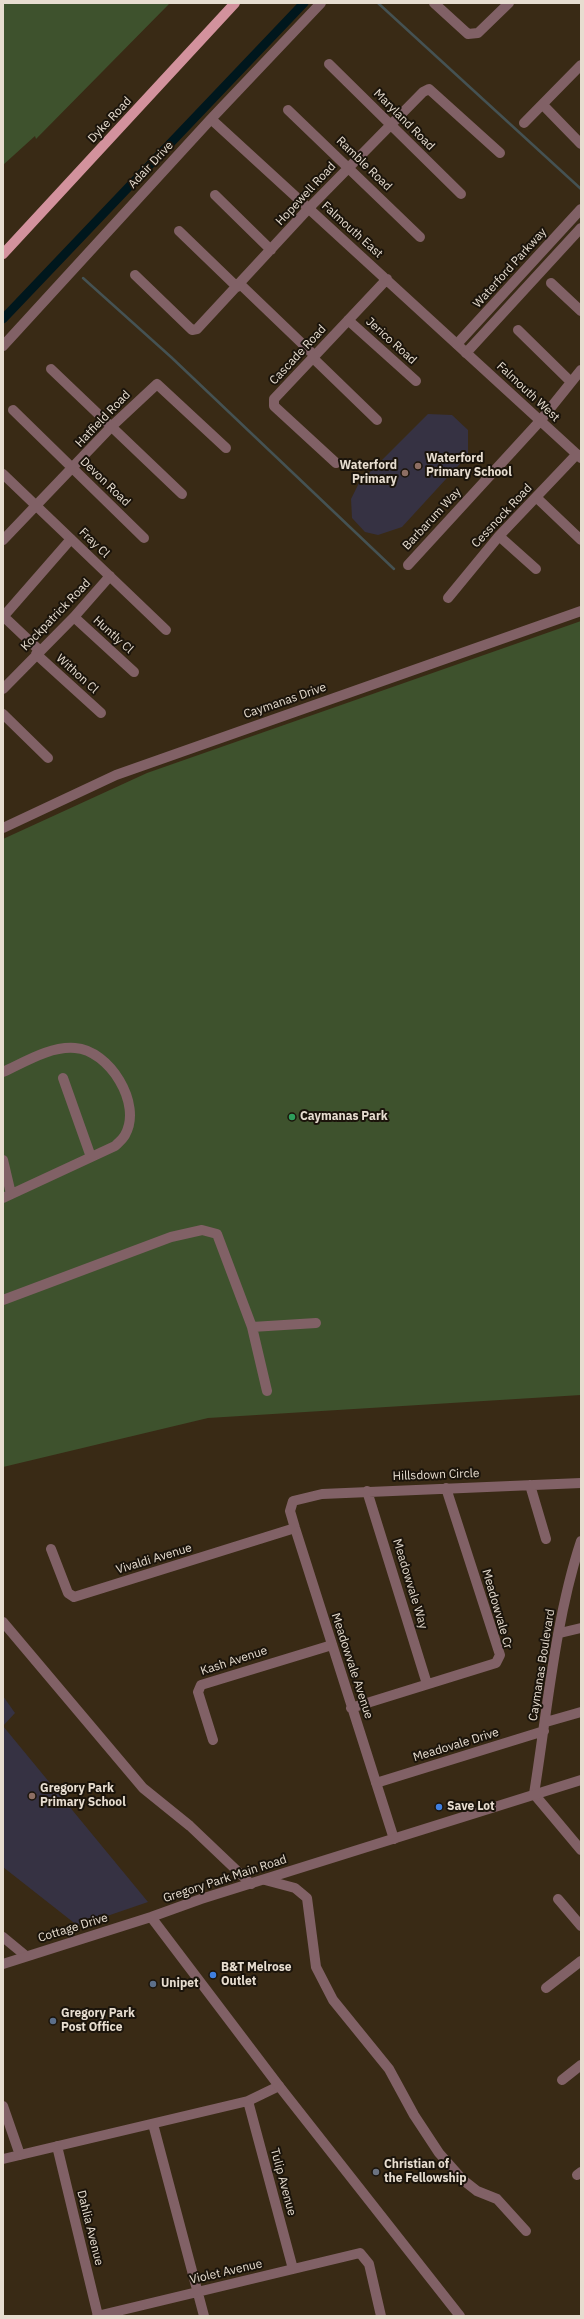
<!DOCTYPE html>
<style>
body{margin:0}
#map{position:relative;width:584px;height:2319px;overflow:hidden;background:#392a15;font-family:"IBM Plex Sans",sans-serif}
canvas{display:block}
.frame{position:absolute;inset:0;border:4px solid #e7ddd0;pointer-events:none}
</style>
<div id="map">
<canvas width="584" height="2319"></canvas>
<div class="frame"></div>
</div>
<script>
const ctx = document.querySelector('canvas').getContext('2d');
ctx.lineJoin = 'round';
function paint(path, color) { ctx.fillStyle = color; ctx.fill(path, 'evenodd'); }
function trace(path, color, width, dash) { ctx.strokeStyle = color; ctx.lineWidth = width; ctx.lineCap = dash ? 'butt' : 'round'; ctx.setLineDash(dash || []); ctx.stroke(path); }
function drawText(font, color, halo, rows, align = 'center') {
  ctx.font = font + ' "IBM Plex Sans",sans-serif'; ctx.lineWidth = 4; ctx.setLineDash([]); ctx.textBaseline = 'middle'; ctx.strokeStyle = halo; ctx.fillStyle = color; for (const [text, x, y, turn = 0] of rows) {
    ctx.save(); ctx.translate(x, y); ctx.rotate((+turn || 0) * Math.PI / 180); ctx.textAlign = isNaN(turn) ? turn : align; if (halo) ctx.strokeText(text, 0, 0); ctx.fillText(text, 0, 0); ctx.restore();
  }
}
const education = new Path2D(`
 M428,414L452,415L468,430V455L402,527L378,535L365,532L352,518L351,499L359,483Z
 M3,1696L15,1713L3,1726L148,1902L78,1926L3,1867Z`);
const green = new Path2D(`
 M3,3H170L36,139L35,136L3,165Z
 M581,621V1395L208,1418L3,1467V839L147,773Z`);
const stream = new Path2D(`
 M378,3L581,189
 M83,278L171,357L394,569`);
const canal = new Path2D(`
 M3,319L304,3`);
const minor = new Path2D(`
 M434,3L468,34L478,33L509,3
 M329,64L461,194
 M544,106L581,144
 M288,110L420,237
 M211,119L581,458
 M524,123L581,65
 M215,195L271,250
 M179,231L237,287
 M135,275L192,330L197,329L309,208L423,92L429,89L500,153
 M551,283L581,311
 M240,284L315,356
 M348,320L416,381
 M518,330L571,382
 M3,346L211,119L321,3
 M313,358L377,420
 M51,369L182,494
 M13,410L144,538
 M336,463L274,406V399L387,279
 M3,474L166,630
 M537,498L581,540
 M499,536L536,569
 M3,540L112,426L157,384L226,448
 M408,565L540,421L581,370
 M448,598L499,536L577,454
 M3,616L39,650
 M3,617L71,539
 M74,617L134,672
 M36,654L101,713
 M3,689L74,617L110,576
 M3,714L48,758
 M3,828L116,775L581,611
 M3,1072C25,1062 50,1046 75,1048C109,1050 143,1104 125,1135C123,1139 118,1143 115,1146L3,1198
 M63,1078L91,1157
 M3,1160L11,1194
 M3,1300L171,1237L202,1230L217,1234L252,1327L316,1323
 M252,1327L267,1391
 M530,1485L546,1539
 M367,1491L427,1684
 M581,1541C555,1619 547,1713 534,1794L581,1850
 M51,1549L68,1593L74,1597L295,1528
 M3,1622L143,1788L190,1826L251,1884
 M560,1633L581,1628
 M351,1708L496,1663L500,1655L446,1488
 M546,1722L581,1712
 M213,1740L198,1692L201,1685L332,1645
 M376,1783L544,1731
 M394,1839L295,1528L290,1511L293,1501L322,1494L581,1483
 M265,1880L295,1888L307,1898L316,1967L333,2000L389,2069L414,2115L439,2153L463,2180L477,2191L497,2199L526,2231
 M558,1899L581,1926
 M3,1937L26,1956
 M546,1988L581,1961
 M562,2080L581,2065
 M248,2101L293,2269
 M3,2106L20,2155
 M153,2124L204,2316
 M57,2146L98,2316
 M3,2159L248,2101L279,2086
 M577,2175L581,2172
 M97,2316L360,2253L369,2264L381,2316`);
const tertiary = new Path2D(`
 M457,344L581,209
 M466,353L581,228
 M151,1917L279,2086L460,2316
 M3,1964L151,1917L201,1899L581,1780`);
const primary = new Path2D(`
 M3,254L235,3`);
const markers = [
 [418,466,4,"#8d6e63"],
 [405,473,4,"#8d6e63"],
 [292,1117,4,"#2e9e5b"],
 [32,1796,4,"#8d6e63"],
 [439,1807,4,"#3f7fe0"],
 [213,1975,4,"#3f7fe0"],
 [153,1984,4,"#5c6f8a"],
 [53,2021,4,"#5c6f8a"],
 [376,2172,4,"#6b7280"]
];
const streetNames = [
 ["Dyke Road",110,120,-47],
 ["Maryland Road",404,120,45],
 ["Ramble Road",364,164,44],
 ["Adair Drive",151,165,-47],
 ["Hopewell Road",306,194,-47],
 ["Falmouth East",352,230,42],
 ["Waterford Parkway",510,268,-48],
 ["Jerico Road",391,341,42],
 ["Cascade Road",298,355,-47],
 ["Falmouth West",528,392,43],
 ["Hatfield Road",103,419,-46],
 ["Devon Road",105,482,44],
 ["Cessnock Road",502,516,-47],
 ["Barbarum Way",432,519,-47],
 ["Fray Cl",94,543,44],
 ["Kockpatrick Road",56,615,-46],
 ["Huntly Cl",113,635,42],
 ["Withon Cl",77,674,42],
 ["Caymanas Drive",285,701,-19],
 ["Hillsdown Circle",436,1475,-2],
 ["Vivaldi Avenue",154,1559,-17],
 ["Meadowvale Way",410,1584,73],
 ["Meadowvale Cr",497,1609,74],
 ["Kash Avenue",234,1661,-18],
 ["Caymanas Boulevard",542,1665,-81],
 ["Meadowvale Avenue",352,1666,72],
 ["Meadovale Drive",456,1745,-17],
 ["Gregory Park Main Road",225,1879,-18],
 ["Cottage Drive",73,1928,-17],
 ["Tulip Avenue",283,2182,75],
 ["Dahlia Avenue",90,2228,76],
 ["Violet Avenue",226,2272,-13]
];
const poiNames = [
 ["Waterford",426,459],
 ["Primary School",426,473],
 ["Waterford",397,466,"right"],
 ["Primary",397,480,"right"],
 ["Caymanas Park",300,1117],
 ["Gregory Park",40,1789],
 ["Primary School",40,1803],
 ["Save Lot",447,1807],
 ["B&T Melrose",221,1968],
 ["Outlet",221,1982],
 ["Unipet",161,1984],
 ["Gregory Park",61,2014],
 ["Post Office",61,2028],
 ["Christian of",384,2165],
 ["the Fellowship",384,2179]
];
paint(education, '#363243');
paint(green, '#3e522d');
trace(stream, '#455253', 2.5);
trace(canal, '#00171d', 9);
trace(minor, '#816166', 10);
trace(tertiary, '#816166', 10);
trace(primary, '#d3929d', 10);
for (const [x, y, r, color] of markers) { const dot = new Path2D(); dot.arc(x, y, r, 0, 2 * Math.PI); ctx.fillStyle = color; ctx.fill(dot); trace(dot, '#1b140b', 1.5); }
drawText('12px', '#e7ddd0', '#1b140b', streetNames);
drawText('bold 12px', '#e7ddd0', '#1b140b', poiNames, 'left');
</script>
